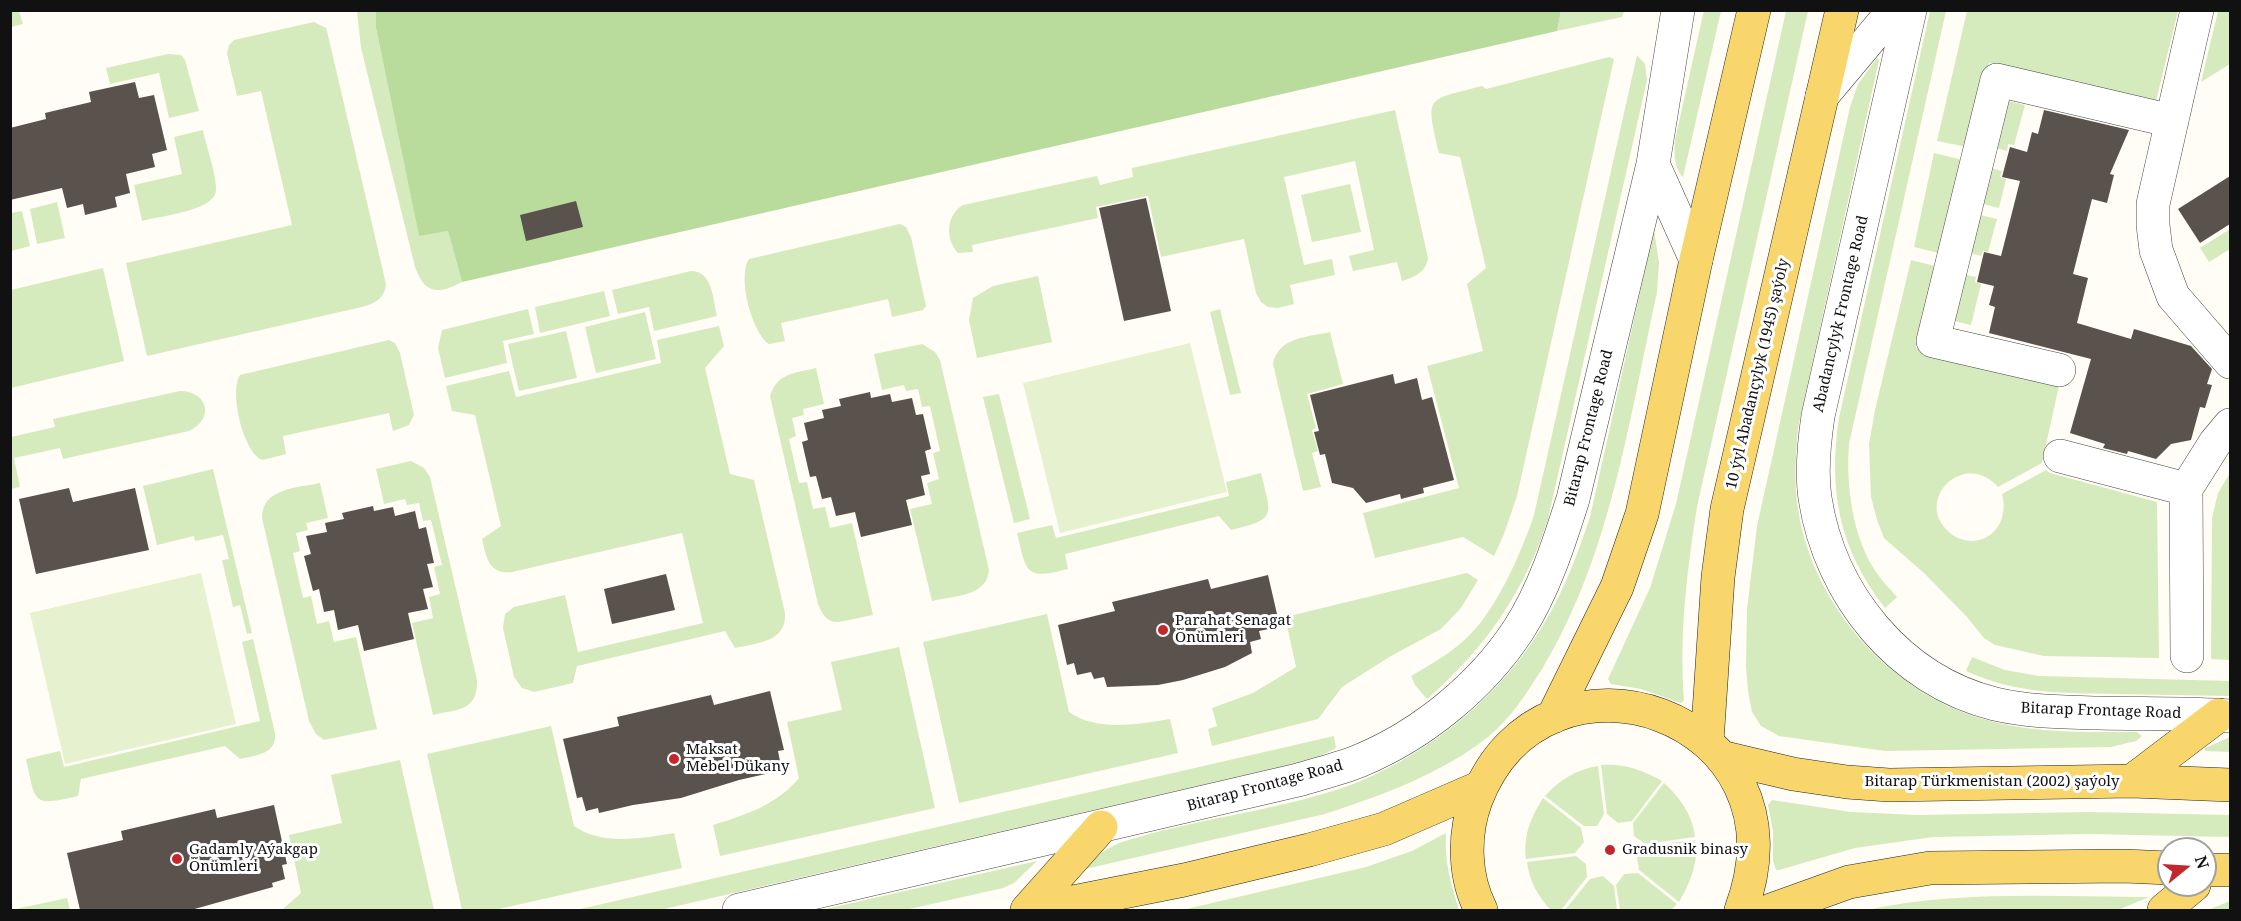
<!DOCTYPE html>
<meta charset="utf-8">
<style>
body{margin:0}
#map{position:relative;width:2241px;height:921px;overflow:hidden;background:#fffdf5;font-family:"Noto Serif",serif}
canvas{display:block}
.frame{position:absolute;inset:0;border:12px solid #111;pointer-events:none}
.north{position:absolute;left:2157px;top:837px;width:60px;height:60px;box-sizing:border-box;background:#fff;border:2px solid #a0a0a0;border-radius:50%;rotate:72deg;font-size:16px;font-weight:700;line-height:24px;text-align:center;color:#111}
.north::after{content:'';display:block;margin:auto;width:21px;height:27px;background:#c4262e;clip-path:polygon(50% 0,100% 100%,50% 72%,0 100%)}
</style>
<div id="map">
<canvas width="2241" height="921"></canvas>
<div class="frame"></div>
<div class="north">N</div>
</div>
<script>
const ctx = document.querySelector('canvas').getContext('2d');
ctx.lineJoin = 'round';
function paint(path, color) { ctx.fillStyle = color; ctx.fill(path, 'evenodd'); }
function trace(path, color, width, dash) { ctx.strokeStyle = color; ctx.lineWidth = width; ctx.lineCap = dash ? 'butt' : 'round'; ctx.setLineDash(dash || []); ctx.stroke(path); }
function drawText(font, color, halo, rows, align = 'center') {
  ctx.font = font + ' "Noto Serif",serif'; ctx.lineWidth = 6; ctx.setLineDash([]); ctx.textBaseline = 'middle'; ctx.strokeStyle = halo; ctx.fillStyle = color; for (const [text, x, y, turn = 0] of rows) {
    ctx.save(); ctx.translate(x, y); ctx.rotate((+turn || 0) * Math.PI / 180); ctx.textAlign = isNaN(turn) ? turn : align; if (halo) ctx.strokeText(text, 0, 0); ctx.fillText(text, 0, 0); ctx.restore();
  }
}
const green = new Path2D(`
 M1704,10L1721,11L1683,177C1674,169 1674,152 1675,140Z
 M10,11H19L23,24L11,27Z
 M357,11H376V28L419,235L448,231L462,282C437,295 425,294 415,267L361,48Z
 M1561,11V10L1624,11L1622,17L1557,31Z
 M1786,11H1808L1697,507C1687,570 1679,636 1684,700L1681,703L1641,689L1611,684L1608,679L1650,588L1676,504Z
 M1930,11H1946L1849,444C1846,484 1852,537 1876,572C1882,581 1890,589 1897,597L1885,608C1839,549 1828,490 1839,418Z
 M1967,11H2178L2155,105L1989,63L1967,147L1937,141Z
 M2218,11H2230V64L2201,82Z
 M314,22L326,28L327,31L386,284C385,297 377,302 366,306L147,356L126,263L292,225L261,91L237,96L227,53L229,45L234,40Z
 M168,54L181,55L185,60L199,111L169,118L159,73L110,84L106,68Z
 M1637,55L1645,64L1647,80L1548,519C1525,591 1484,650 1427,699L1415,685L1411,676C1428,666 1446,656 1461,643C1494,616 1520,556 1534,515Z
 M1609,57L1614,59L1517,496L1504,534L1494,556L1463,537L1375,558L1363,513L1459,488L1427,366L1483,351L1467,284L1486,268L1460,157L1439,153C1425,94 1426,101 1482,86L1486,89Z
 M1877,58L1879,60L1798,428C1796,452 1794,478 1797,502C1809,601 1887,691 1983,719C2034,734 2085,732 2137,732L2142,736L2136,741L2111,747L1885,751L1779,736L1761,726L1752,712L1748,691L1746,667L1747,609L1757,526L1850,107L1858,84Z
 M2004,100L2025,105L2014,145L2008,144L2007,151L1992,147Z
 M1395,110L1428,258C1426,272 1415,277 1402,281L1397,262L1353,271L1349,256L1374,250L1355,161L1284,177L1304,265L1332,259L1335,275L1290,285L1294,304L1278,308L1268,307L1261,302L1256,293L1244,239L1161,257L1148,196L1096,207L1098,218L972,245L973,252L958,253C945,239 946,215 963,205L1097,176L1100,185L1133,177L1132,168Z
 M203,130C206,145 217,177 216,190C215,211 160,216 142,221L134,185L182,174L174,137Z
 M1934,153L1963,160L1939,253L1914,247Z
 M1988,167L2002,171L2000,177L2006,179L1999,208L1979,203Z
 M1350,184L1361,232L1312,242L1301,195Z
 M57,202L65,238L37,244L30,209Z
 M22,211L30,246L11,251V213Z
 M1976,214L1997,219L1988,252L1983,251L1981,256L1967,252Z
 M900,224L906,227L911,237L926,306L923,310L892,317L888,299L781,323L785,341L769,344C752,333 737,277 749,259Z
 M2230,229V249L2209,262L2200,248Z
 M1654,230L1659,263L1657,292C1629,420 1611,555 1542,669C1526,694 1512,717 1489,736C1442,774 1382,795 1325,814L1085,869L1102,852L1119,843C1192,819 1271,812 1345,787C1419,760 1489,706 1533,641C1559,603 1576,560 1590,517Z
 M1911,260L1935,266L1916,348L2060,381L2042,463L1998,487C1965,450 1915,498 1947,530C1953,537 1963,541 1972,541C1997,540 2008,516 2002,494L2046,470L2050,473L2157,502L2159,658L2044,656L1995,645L1984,638L1967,617L1925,574L1884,538L1877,520L1871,497L1869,444L1875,410Z
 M103,268L124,361L11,388V290Z
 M691,271C713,271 713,300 717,316L654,331L649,307L618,314L612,290Z
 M1962,274L1976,277L1975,282L1981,284L1971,325L1950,320Z
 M1038,276L1052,342L977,358L969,320L973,298L993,286Z
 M604,291L610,316L540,333L535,307Z
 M528,309L534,334L503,341L507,363L445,378L438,348L442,330Z
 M1220,309L1241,393L1230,395L1210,312Z
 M645,312L656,359L596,373L585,327Z
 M719,326L724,346L705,368L730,474L754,480L785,613C787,642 757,643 735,648L725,631L577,666L573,683L534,692L522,688L514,677L503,628L505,614L514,607L565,595L578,652L703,623L682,533L512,572C489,575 486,557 482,539L501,526L475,415L452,411L446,386L509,371L516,397L661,363L657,340Z
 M566,331L577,378L519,391L508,344Z
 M1330,332L1343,384L1307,394L1316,428L1312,430L1318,451L1312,453L1321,487L1303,491L1273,364C1278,337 1308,337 1330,332Z
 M389,340L395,343L400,353L414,415L409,425L393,431L389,413L283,436L286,454L263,460C243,454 229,391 240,375Z
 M922,344L935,352L940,360L989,570C987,597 953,596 932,601L910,509L932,504L927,483L939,479L933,453L940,451L930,406L922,407L918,389L906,391L904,385L882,390L874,354Z
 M816,368L824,404L803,409L804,415L792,418L796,436L789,439L799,483L807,482L813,509L825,507L830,528L852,523L873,615L839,622C827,623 822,614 818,604L770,396C777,373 795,373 816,368Z
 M180,391C208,391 215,419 189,431L63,459L60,448L14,458L20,487L11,489V437L55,427L53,419Z
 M999,394L1030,519L1014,523L983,397Z
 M411,461L424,468L430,477L477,680C478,712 457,709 433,715L412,623L433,618L429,597L440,594L434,567L442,565L431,520L423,521L419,503L407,505L405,499L384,504L376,469Z
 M213,469L252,633L247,634L240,605L233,607L222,560L229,559L223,535L195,541L194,536L157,545L143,486Z
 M1261,473C1271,516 1278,519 1231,530L1219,516L1065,554L1068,569C1025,580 1027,574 1017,533L1052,525L1056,538L1229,496L1226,482Z
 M2230,473V660L2211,659L2212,518L2218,493Z
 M320,483L328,518L306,523L308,530L296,533L300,551L293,553L303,598L311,596L317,624L329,621L334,642L356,637L377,729L324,740L316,734L309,721L262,518C262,488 297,488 320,483Z
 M1467,573L1478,580L1461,608L1441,629L1391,656L1342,687L1318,719L1212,746L1208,729L1217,726L1212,708L1253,693L1296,667L1285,617Z
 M1047,614L1069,712C1097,732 1139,724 1170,719L1178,753L959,803L923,642Z
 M253,639L275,733C277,754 257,755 240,759L225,746L81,779L78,796C31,807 36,803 26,759L60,751L64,767L260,721L242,642Z
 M899,647L935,808L720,856L713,825C745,815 777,805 799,778L787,722L842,710L831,662Z
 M1972,657L2005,670L2039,676L2230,681V696C2192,695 2153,695 2115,694C2061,693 2016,694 1966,671Z
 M551,726L574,826C602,846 643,838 674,833L682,868L494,910H462L427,754Z
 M1334,736L1336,748L1317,758L1302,762L660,910H576Z
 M2230,737V752L2205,751V748Z
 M400,760L434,910H282L301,893L289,835L342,823L331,775Z
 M1601,765C1624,763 1643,770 1662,781L1632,821L1618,823L1607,814Z
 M1598,766L1604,814L1597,826H1584L1545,796C1559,780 1577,769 1598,766Z
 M1664,783C1680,797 1693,816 1695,837L1645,844L1634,836L1633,823Z
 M1543,798L1581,828L1584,842L1575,853L1526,859C1523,836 1531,817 1543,798Z
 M1772,800L1851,812L1917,815L2089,812L2230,815V837L2089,834L1933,837L1855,848L1779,870H1776L1773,861V831L1768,805Z
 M1446,833C1444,860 1451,885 1459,910H1182L1366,867L1412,851Z
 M1695,840C1699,863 1690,883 1679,902L1639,870L1637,857L1646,846Z
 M1576,856L1586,864L1587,877L1561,910H1551C1538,897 1529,880 1527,862Z
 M1037,861L1014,883L1003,888L905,910H821Z
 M1638,873L1677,904L1671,910H1620L1616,885L1624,874Z
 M1603,876L1614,886L1617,910H1565L1590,879Z
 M2149,897L2118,910H1867C1958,890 2056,897 2149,897Z
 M67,898L70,910H11Z
 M2230,901V910H2208Z`);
const forest = new Path2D(`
 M376,10L1561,11L1557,31L462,282L448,231L419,236L376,28Z`);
const pitch = new Path2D(`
 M1190,343L1227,492L1060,533L1023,383Z
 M201,573L236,724L65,764L30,613Z`);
const building = new Path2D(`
 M135,82L139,98L154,95L167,150L152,154L155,167L126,174L130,193L115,197L117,207L85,215L83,204L67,208L62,188L10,200V128L46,119L45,113L91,102L89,92Z
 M2044,110L2129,130L2110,174L2114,175L2107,203L2092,199L2073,274L2088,278L2077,323L2131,339L2134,329L2191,346L2212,369L2207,384L2212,385L2205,408L2200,407L2191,440L2171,444L2156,459L2128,451L2127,454L2103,448L2105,444L2070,433L2091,359L1989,333L1995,307L1989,305L1994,286L1977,282L1984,252L2001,256L2020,181L2002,177L2010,147L2027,152L2032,132L2038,134Z
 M2230,176V224L2200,243L2178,209Z
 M1146,198L1171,311L1124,321L1099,208Z
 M576,201L583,227L526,241L520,215Z
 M1393,374L1395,384L1417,378L1422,400L1432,397L1454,480L1423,488L1424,493L1401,499L1400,494L1366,503L1353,488L1332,483L1325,454L1320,455L1314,432L1319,431L1310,395Z
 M870,392L871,398L890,394L892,402L912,398L916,415L923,414L931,449L925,451L930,474L921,476L925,495L906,500L912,525L861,537L855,512L836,516L831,497L822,499L816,476L810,477L802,442L808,440L804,423L824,418L822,410L841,406L839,399Z
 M69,488L73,502L135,488L149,550L36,574L19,499Z
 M373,506L374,511L393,507L395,516L415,511L419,529L426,527L434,563L427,564L433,587L423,589L428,609L408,613L414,639L364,651L358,625L338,630L334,610L324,612L319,589L313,591L304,556L311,554L306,536L327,532L325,523L344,519L342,513Z
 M666,574L675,610L612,624L604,589Z
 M1268,575L1277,614L1271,616L1274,628L1259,631L1261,639L1250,642L1252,653L1225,667L1183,680L1158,685L1107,687L1104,677L1094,679L1091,672L1077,675L1074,663L1067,665L1058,625L1115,611L1112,602L1208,579L1211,589Z
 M770,691L784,750L778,751L781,766L769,769L770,773L739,780L681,798L633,805L599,813L598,808L586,811L582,797L577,798L563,739L619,726L617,717L711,695L714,705Z
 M274,805L287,864L282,865L285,879L272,883L273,887L191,910H80L67,853L123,840L121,831L215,809L217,818Z`);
const minor = new Path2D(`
 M1910,10L1818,416C1814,443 1811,471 1815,498C1830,595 1899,680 1995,704C2029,712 2064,712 2099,713C2143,714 2187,713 2230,716
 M2197,10L2153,204V225L2156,250L2173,296L2230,362
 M1822,96L1894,10
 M1653,164L1696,260
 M2059,370L1933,341L1997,80L2172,121
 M2060,456L2186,489
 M2187,656L2186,489L2215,443L2230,425
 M739,910L1298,780C1318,774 1339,769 1359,761C1422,735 1482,686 1519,629C1544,590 1559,543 1573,499L1653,164L1678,10`);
const major = new Path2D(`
 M1553,717L1617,587L1642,514L1696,260L1754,10
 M1707,742L1718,577L1727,509L1842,10
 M1721,757L1793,774L1847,782L1889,785L2132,781L2230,785
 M2132,781L2219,715
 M2205,870H2230
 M1027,910L1101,827
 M1033,910L1184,880L1309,850L1384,829L1481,787
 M1481,910C1464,877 1463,835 1476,800C1544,623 1814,715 1741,910
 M1771,910L1849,882L1930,868L2124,866L2169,868
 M2164,910L2194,885`);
const markers = [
 [1163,630,6,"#c4262e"],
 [674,759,6,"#c4262e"],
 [1610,850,6,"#c4262e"],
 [177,859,6,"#c4262e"]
];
const streetNames = [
 ["Abadancylyk Frontage Road",1841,314,-77],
 ["10 ýyl Abadançylyk (1945) şaýoly",1758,374,-77],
 ["Bitarap Frontage Road",1589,428,-76],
 ["Bitarap Frontage Road",2101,711,2],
 ["Bitarap Türkmenistan (2002) şaýoly",1992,782],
 ["Bitarap Frontage Road",1265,786,-15]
];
const poiNames = [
 ["Parahat Senagat",1175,621],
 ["Önümleri",1175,638],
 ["Maksat",686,750],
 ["Mebel Dükany",686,767],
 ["Gadamly Aýakgap",189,850],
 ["Önümleri",189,867],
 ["Gradusnik binasy",1622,850]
];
paint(green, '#d5ebbd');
paint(forest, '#b9dc9c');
paint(pitch, '#e6f2cf');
paint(building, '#5a524d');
trace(minor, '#444', 34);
trace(major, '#222', 34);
trace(minor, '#fff', 33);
trace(major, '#f9d66b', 33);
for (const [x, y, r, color] of markers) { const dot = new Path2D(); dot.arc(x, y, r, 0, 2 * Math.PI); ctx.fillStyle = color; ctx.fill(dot); trace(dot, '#fff', 2); }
drawText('15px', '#111', '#fff', streetNames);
drawText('15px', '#111', '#fff', poiNames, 'left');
</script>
